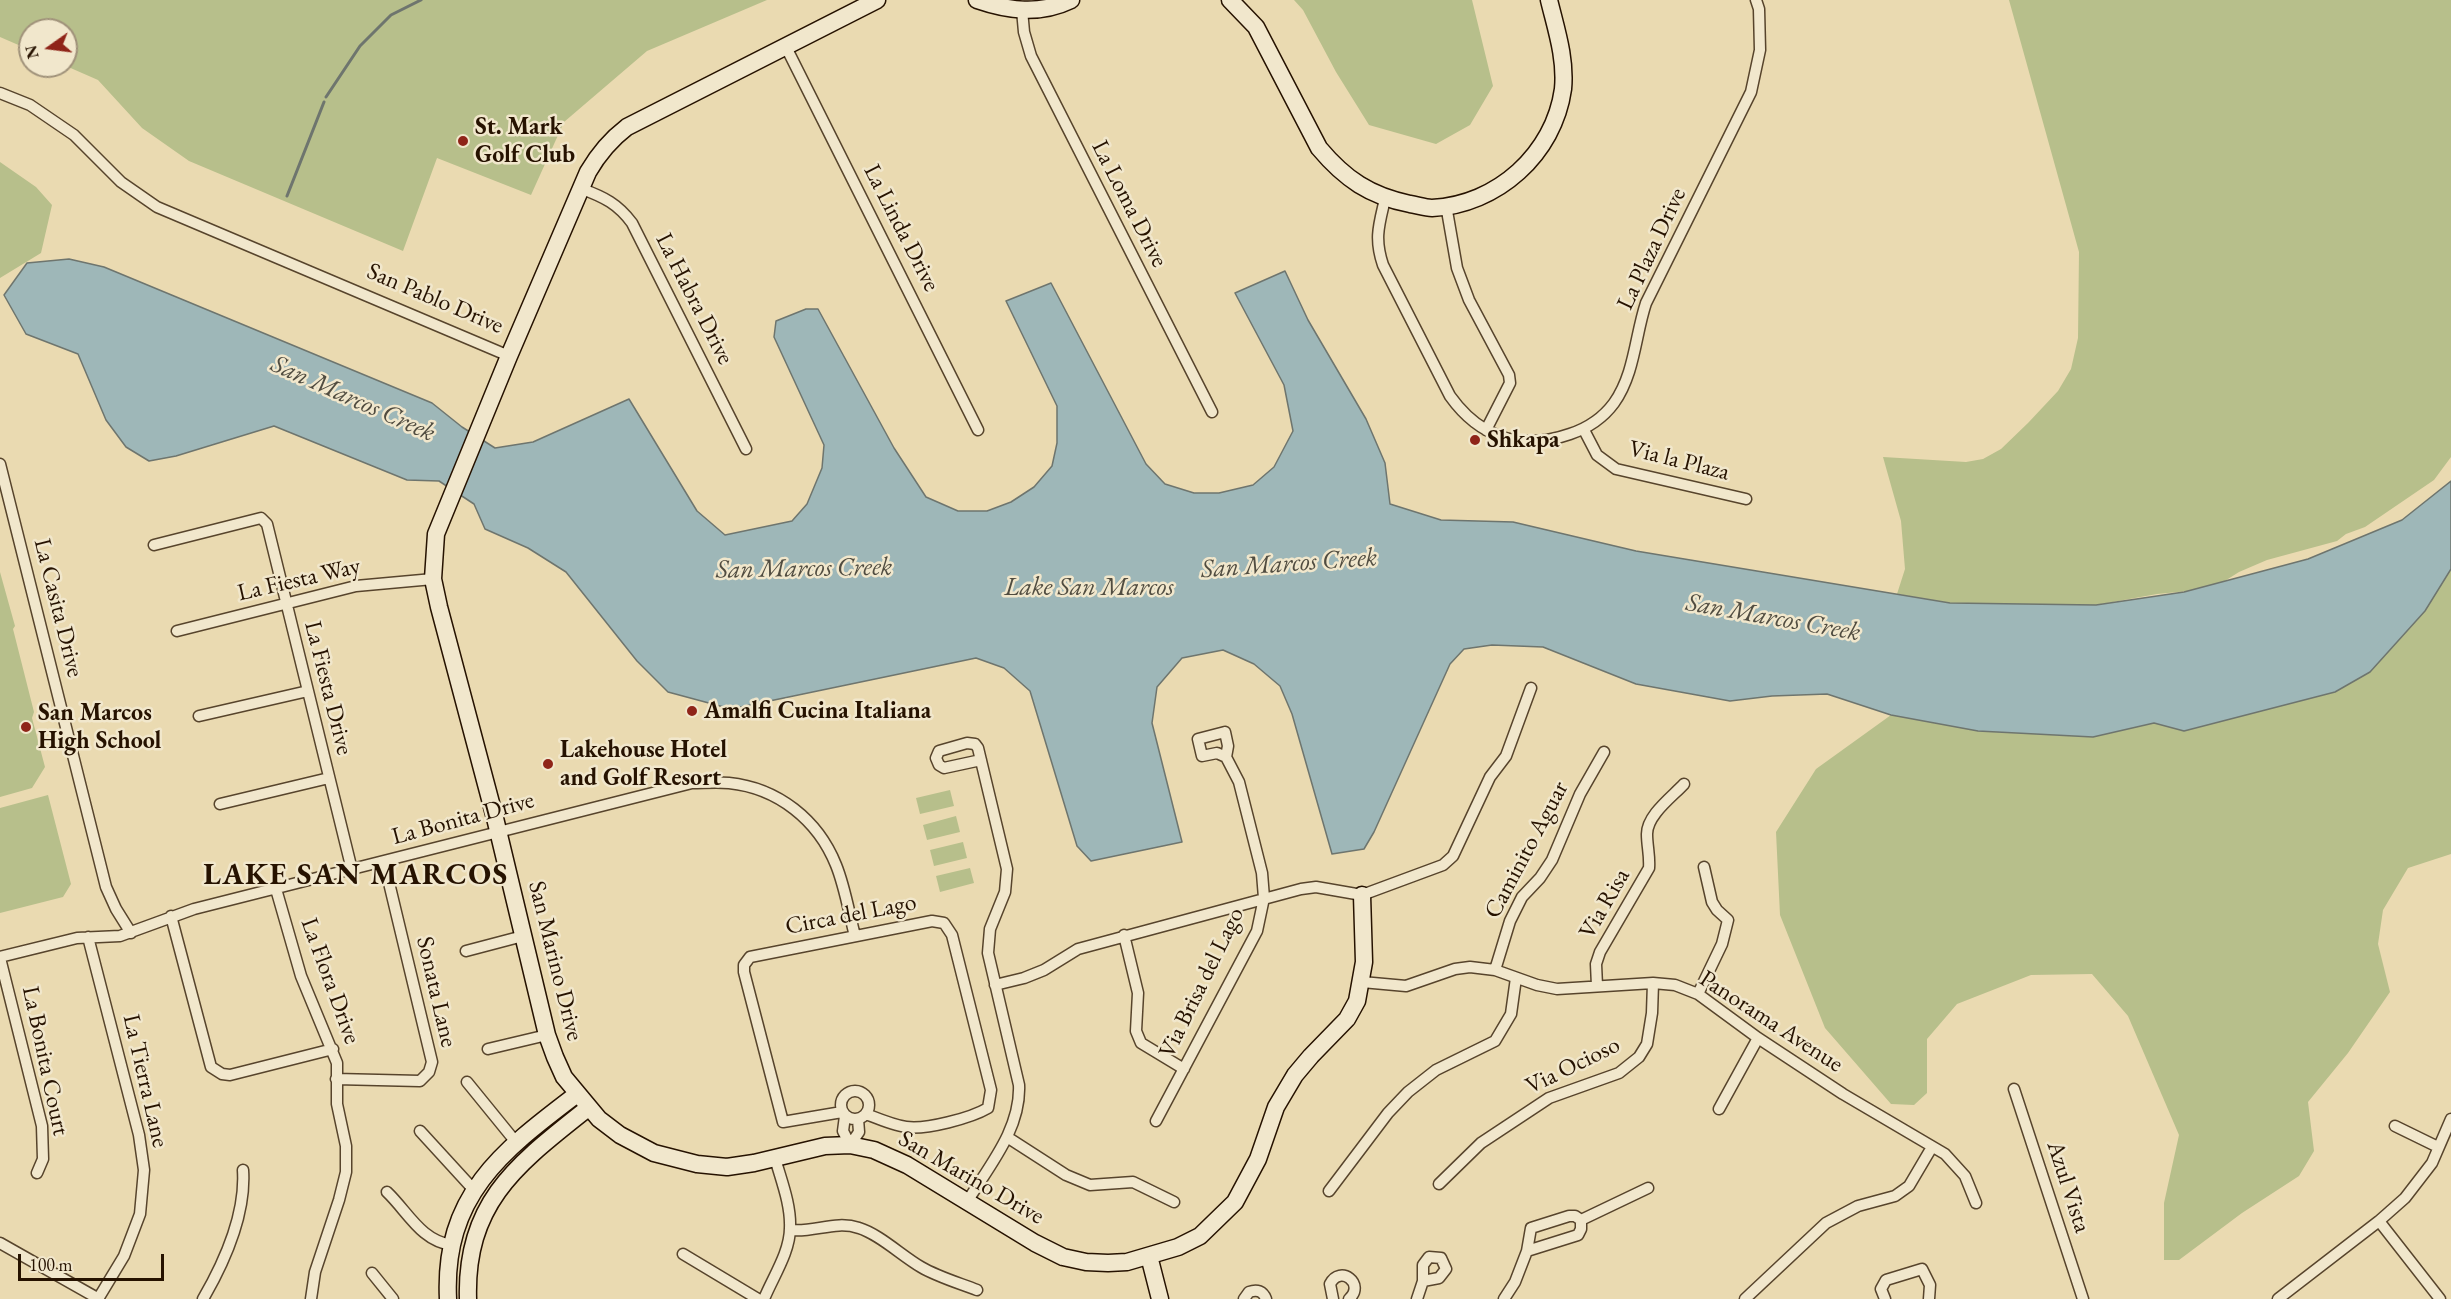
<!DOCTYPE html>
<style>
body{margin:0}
#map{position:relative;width:2451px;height:1299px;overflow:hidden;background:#eadab1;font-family:"EB Garamond",serif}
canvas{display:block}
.north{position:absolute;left:18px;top:18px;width:60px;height:60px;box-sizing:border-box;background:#f1e7cc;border:2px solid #a0927a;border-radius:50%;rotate:256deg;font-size:16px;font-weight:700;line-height:24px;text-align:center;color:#261200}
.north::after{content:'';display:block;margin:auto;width:21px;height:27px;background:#8f2418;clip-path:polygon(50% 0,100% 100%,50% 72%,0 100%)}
.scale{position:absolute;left:18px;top:1254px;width:146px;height:27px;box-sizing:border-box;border:3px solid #261200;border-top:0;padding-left:8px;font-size:18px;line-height:21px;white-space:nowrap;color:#261200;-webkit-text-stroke:4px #f1e7cc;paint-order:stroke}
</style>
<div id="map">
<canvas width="2451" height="1299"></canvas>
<div class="north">N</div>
<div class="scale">100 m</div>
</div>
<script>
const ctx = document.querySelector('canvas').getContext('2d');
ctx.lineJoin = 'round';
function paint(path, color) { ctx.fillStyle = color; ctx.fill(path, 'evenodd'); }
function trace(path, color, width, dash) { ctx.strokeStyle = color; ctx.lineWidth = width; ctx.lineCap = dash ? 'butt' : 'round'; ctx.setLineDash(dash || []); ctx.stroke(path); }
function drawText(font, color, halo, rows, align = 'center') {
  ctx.font = font + ' "EB Garamond",serif'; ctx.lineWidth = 5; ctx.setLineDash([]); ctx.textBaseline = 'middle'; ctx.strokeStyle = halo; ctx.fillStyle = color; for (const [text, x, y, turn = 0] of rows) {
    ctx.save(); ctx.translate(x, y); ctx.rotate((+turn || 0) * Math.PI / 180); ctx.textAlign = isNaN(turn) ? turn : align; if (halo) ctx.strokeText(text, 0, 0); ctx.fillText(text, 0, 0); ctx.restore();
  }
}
const green = new Path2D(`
 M0,0H767L647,51L564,122L531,195L437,158L403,251L189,161L142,128L98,80L66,66V30H30V50L0,37Z
 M1294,0H1472L1493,86L1470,125L1436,144L1369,125L1336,72L1303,10Z
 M2009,0H2451V457L2434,480L2365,527L2346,534L2337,541L2267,560L2239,572L2220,584L2199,590L2157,594L2096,605L1950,603L1897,594L1905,569L1901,521L1883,457L1966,462L1983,459L2001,449L2028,423L2058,391L2071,369L2078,338L2079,252Z
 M0,162L36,187L52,205L41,253L0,278Z
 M2451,569V854L2408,868L2383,910L2378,944L2390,992L2348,1053L2308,1102L2314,1151L2299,1176L2242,1213L2179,1260H2164V1203L2179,1135L2128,1016L2092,974L2031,975L1957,1004L1927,1039V1093L1914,1105L1891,1104L1825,1028L1780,915L1776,832L1816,769L1891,715L1979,731L2093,737L2154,723L2184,731L2335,692L2370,672L2425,611Z
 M0,572L15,626L13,629L34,712L32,718L45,767L32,788L0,797Z
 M950,790L954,806L920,814L916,798Z
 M48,795L71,884L63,897L0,913V808Z
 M956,816L960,832L927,840L923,825Z
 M963,842L967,858L934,866L930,850Z
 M970,868L974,883L940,892L936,876Z`);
const water = new Path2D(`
 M69,259L104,267L432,403L462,427L495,448L533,442L629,399L697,511L725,535L792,521L807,504L822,468L824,445L774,337L776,321L806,309H818L894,448L926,497L958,511H987L1011,502L1034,487L1052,466L1057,443V406L1006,301L1051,283L1146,464L1165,484L1194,493H1219L1253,485L1274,467L1293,431L1284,385L1235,293L1285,271L1308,320L1366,419L1385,463L1390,504L1441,520L1513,522L1636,551L1950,603L2096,605L2184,592L2308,559L2402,520L2451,481V569L2425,611L2370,672L2335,692L2184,731L2154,723L2093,737L1978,731L1891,715L1827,694L1772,696L1730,701L1636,684L1543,647L1492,645L1464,649L1450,664L1374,832L1364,849L1332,854L1292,714L1280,686L1254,664L1223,650L1182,658L1157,687L1152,723L1182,842L1091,861L1077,846L1030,691L1004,668L976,658L731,709L668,692L637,661L566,572L528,548L485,529L474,504L439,481L407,480L274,426L176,456L149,461L126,447L106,420L78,354L26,334L4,295L27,263Z`);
const stream = new Path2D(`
 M326,97L360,46L391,15L421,0
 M287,196L324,102`);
const street = new Path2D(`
 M1022,10L1024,32L1031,56L1212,412
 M785,45L978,430
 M0,93L30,105L74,135L121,182L157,207L509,356
 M582,189C604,197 618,204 632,223L746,449
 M1385,199C1379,225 1374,238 1383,265L1450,396C1480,438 1521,451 1570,434C1588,428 1603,418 1614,403C1635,373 1635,336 1646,303L1751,92L1760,50L1759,9L1756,0
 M1446,205L1457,268L1469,300L1509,375L1510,383L1486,430
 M1584,430L1597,455L1616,469L1746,499
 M0,464L106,887L116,909L131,933
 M154,545L261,518L267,524L352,870
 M177,631L356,586L433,579
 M199,716L308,691
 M220,804L329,778
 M276,889L301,976L337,1063V1104L346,1146V1172L339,1200L315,1272L311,1299
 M171,916L211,1067L222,1074L230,1075L333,1049
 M1124,935L1138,993L1136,1031L1141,1043L1184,1069
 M88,937L139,1135L144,1170L140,1214L124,1256L98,1299
 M466,951L523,936
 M0,957L77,938L120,936L194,909L692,783C704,783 717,782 729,783C778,788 818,820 836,865C845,887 849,913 855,936
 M0,958L42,1126L43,1159L37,1173
 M1495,970L1510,921L1522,897L1540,878L1552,860L1580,794L1604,752
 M1362,982L1406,986L1455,969L1470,967L1495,970L1537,985L1557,989L1653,983L1675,985L1698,994L1758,1038L1843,1094L1945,1154L1965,1176L1976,1203
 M995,985L1024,978L1044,970L1078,949L1301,889L1316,887L1362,895L1443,865L1453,856L1490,777L1506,756L1531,688
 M1597,986L1596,964L1600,952L1649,868C1650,856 1647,846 1647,834C1647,815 1672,797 1684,784
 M1698,994L1722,944L1728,920L1717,910L1712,902L1704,867
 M488,1049L547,1035
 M336,1079L420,1081L429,1072L432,1062L384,862
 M467,1082L515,1141
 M2014,1089L2083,1299
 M841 1105a14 14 0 1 1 28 0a14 14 0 1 1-28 0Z
 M1719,1109L1758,1038
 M842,1112L783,1122L744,972V965L750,957L932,921L944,923L952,935L991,1090L988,1108C971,1118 926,1130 906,1127C893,1125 879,1119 866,1114
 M845,1116L843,1131L850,1145L859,1132L858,1119
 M1156,1121L1257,931L1264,898L1262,873L1239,782L1226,757L1228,746L1225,732L1198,739L1202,756L1217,753L1226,757
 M2395,1126L2438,1147
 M420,1131L474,1190
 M1007,1137L1066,1175L1090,1185L1133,1182L1174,1202
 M1439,1184L1481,1143L1549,1098L1619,1073L1639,1057L1647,1044L1652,1013L1653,983
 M1329,1191L1388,1113L1408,1092L1436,1070L1495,1041L1511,1014L1516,978
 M387,1192C408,1212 421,1241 452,1245
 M967,1202C989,1166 1021,1129 1019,1085L988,953L990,929L1005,892L1007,869L978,748L975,744L967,743L939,751L936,758L939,765L944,768L981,760
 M1581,1220L1648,1188
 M2379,1221L2440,1299
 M790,1230C814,1233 835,1220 859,1228C879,1234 902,1256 921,1267C938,1277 959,1283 977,1290
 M0,1243L99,1299
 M1527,1251L1578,1235L1581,1229V1220
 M683,1254L758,1299
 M1429,1257L1441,1258L1446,1269L1439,1278L1423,1281V1265Z
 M372,1273L393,1299
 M203,1299C225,1261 246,1214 243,1170
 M764,1299C773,1277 790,1252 790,1228C791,1204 781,1180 775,1158
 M1244,1299L1249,1292C1257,1289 1263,1291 1266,1299
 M1333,1299L1330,1284C1340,1264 1366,1284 1349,1299
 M1417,1299L1423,1281
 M1504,1299L1515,1282L1527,1251L1531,1228L1569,1216H1575L1581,1220
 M1745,1299L1826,1223L1858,1206L1895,1196L1909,1186L1932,1147
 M1885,1299L1881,1289L1886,1280L1922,1269L1930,1285L1929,1299
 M2278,1299L2379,1221L2405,1198L2432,1163L2451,1119`);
const secondary = new Path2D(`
 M877,0L627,127C610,140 599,153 588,172L509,356L436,534L433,579L439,607L495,818L547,1035L555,1057L564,1077L599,1119L620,1135L654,1153L697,1164L727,1167L754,1163L825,1146L850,1145L874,1150L907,1165L1035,1243L1063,1257L1086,1262L1108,1263L1127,1262L1178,1247L1200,1236L1235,1202L1258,1159L1276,1107L1295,1075L1311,1056L1347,1019L1357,1001L1364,962L1362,895
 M977,0C1009,11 1040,15 1071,0
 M1230,0L1256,27L1319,148C1345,179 1370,196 1410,204C1417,205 1425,208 1432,208C1497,205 1554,154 1563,89C1566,58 1556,29 1549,0
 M1149,1256L1160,1299
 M448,1299C443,1195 502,1151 577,1094
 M468,1299C465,1201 519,1163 588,1108`);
const markers = [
 [463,141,6,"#8f2418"],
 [1475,440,6,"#8f2418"],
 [692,711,6,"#8f2418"],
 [26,727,6,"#8f2418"],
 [548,764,6,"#8f2418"]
];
const poiNames = [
 ["St. Mark",475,127],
 ["Golf Club",475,155],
 ["Shkapa",1487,440],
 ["Amalfi Cucina Italiana",704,711],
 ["San Marcos",38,713],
 ["High School",38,741],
 ["Lakehouse Hotel",560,750],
 ["and Golf Resort",560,778]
];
const streetNames = [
 ["La Loma Drive",1129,204,63],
 ["La Linda Drive",901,228,63],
 ["La Plaza Drive",1652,249,-65],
 ["San Pablo Drive",435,299,23],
 ["La Habra Drive",694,299,63],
 ["Via la Plaza",1679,461,14],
 ["La Fiesta Way",299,580,-13],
 ["La Casita Drive",58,608,76],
 ["La Fiesta Drive",328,688,76],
 ["La Bonita Drive",463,819,-15],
 ["Caminito Aguar",1527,850,-62],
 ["Via Risa",1605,904,-60],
 ["Circa del Lago",851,915,-11],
 ["San Marino Drive",555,961,76],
 ["La Flora Drive",330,981,70],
 ["Via Brisa del Lago",1202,983,-64],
 ["Sonata Lane",436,992,77],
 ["Panorama Avenue",1771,1022,33],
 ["La Bonita Court",45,1061,78],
 ["Via Ocioso",1573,1066,-26],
 ["La Tierra Lane",145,1081,77],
 ["San Marino Drive",971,1178,30],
 ["Azul Vista",2068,1187,72]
];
const waterNames = [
 ["San Marcos Creek",353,399,24],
 ["San Marcos Creek",1289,564,-4],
 ["San Marcos Creek",804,569,-1],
 ["Lake San Marcos",1089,588],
 ["San Marcos Creek",1773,618,10]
];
const districtNames = [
 ["LAKE SAN MARCOS",356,876]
];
paint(green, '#b7bf8b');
paint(water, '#9eb7b8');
trace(water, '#6e756e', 1.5);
trace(stream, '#6e756e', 3);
trace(street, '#57442c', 13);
trace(secondary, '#261200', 19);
trace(street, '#f1e7cc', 10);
trace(secondary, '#f1e7cc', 16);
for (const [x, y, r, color] of markers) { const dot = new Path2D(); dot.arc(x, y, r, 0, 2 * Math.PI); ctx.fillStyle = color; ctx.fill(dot); trace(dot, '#f1e7cc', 2); }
drawText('bold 24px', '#261200', '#f1e7cc', poiNames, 'left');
drawText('24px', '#261200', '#f1e7cc', streetNames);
drawText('italic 26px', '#504c40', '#f1e7cc', waterNames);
ctx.letterSpacing = '1.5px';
drawText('bold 30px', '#261200', '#f1e7cc', districtNames);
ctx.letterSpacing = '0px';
</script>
